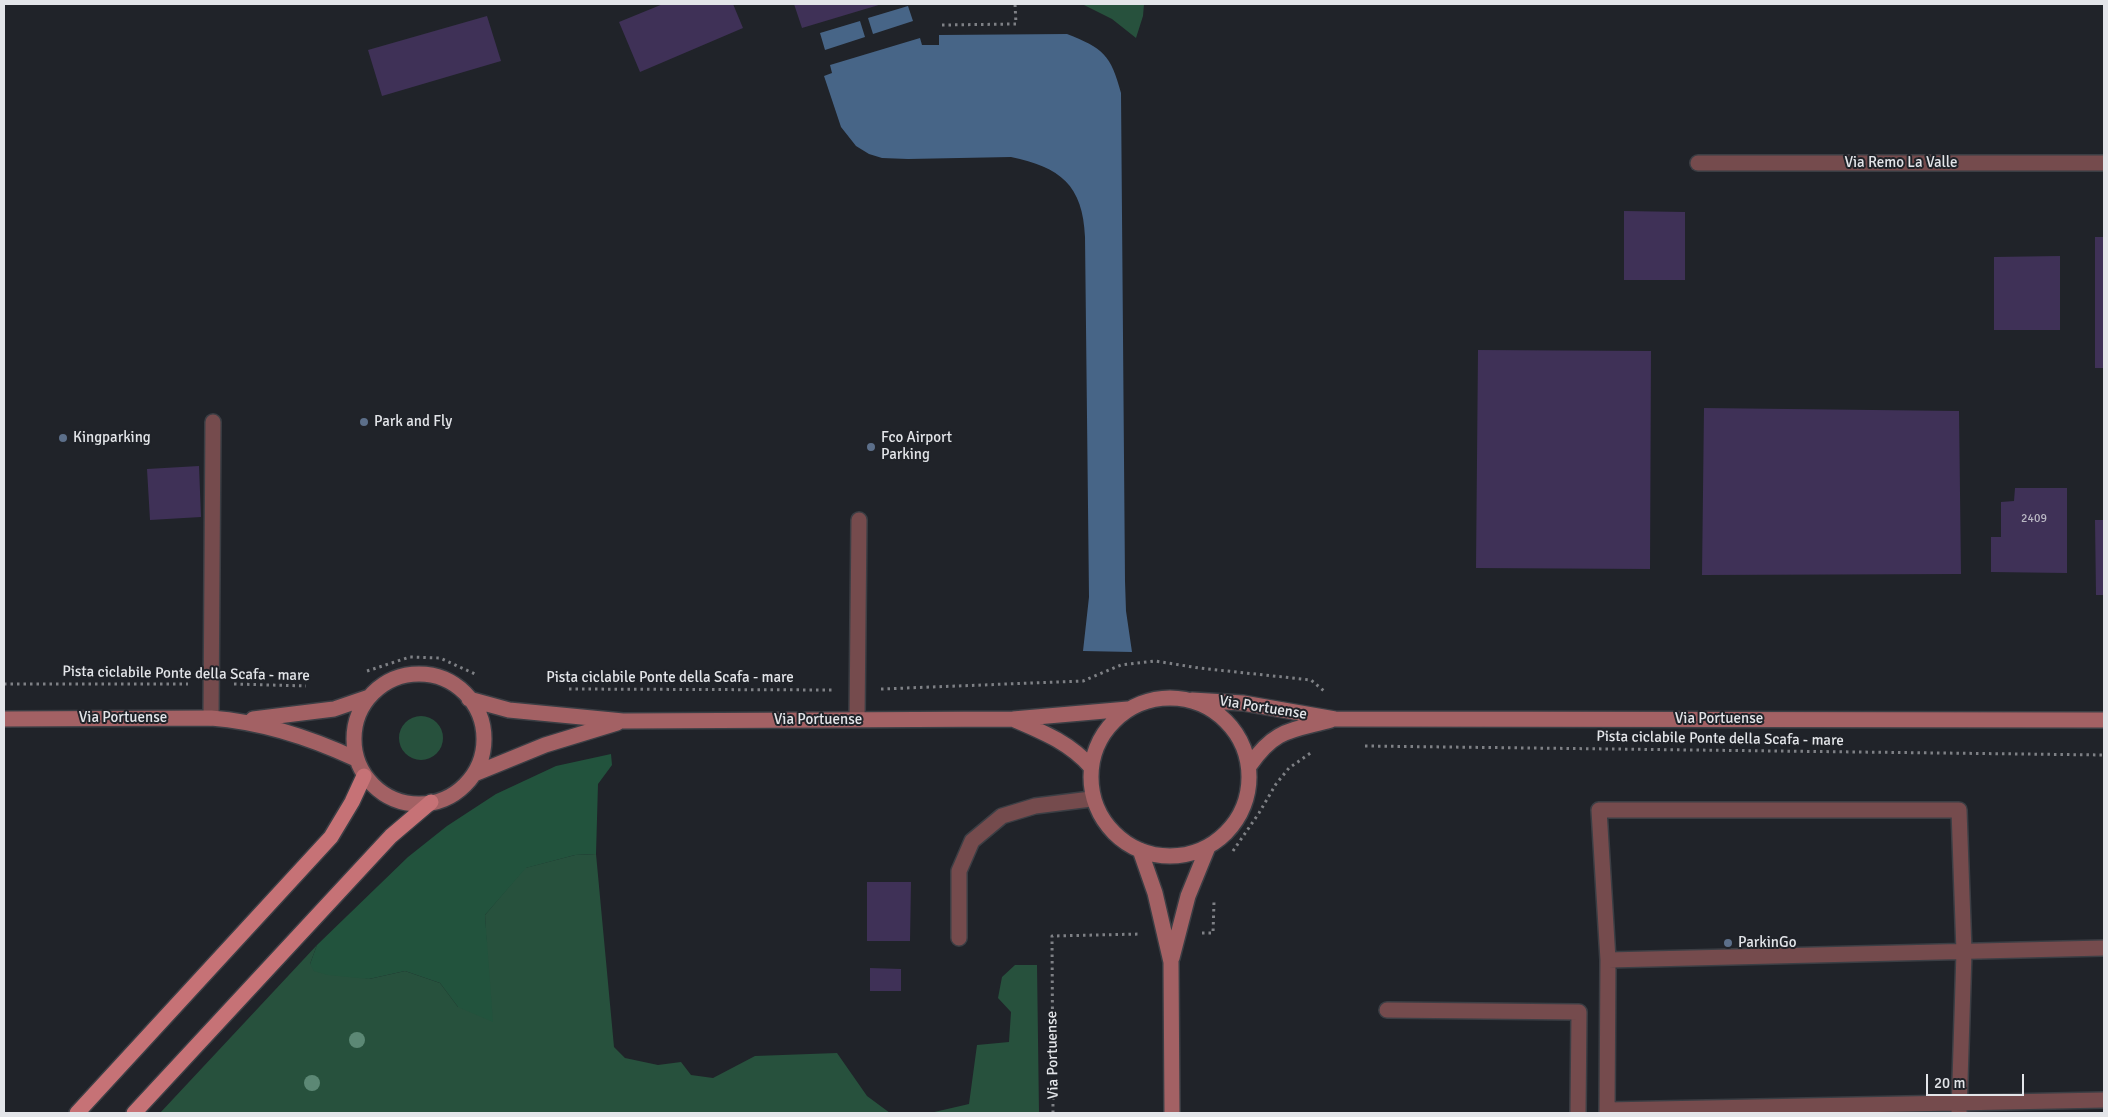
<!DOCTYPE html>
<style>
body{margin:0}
#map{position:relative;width:2108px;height:1117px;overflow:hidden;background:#202329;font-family:Signika,sans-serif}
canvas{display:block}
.frame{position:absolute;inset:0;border:5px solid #e3e5e9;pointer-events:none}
.scale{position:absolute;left:1926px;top:1074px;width:98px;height:22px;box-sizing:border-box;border:2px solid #e3e5e9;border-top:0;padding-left:6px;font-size:15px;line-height:18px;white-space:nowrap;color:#e3e5e9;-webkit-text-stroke:4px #202329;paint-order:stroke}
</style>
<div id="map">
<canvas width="2108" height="1117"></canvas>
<div class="frame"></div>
<div class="scale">20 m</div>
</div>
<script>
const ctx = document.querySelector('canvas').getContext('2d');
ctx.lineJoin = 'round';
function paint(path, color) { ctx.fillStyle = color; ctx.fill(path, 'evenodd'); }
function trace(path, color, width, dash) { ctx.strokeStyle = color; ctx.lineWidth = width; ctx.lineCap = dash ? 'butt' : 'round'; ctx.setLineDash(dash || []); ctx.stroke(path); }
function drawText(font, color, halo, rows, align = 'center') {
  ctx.font = font + ' Signika,sans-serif'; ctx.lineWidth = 4; ctx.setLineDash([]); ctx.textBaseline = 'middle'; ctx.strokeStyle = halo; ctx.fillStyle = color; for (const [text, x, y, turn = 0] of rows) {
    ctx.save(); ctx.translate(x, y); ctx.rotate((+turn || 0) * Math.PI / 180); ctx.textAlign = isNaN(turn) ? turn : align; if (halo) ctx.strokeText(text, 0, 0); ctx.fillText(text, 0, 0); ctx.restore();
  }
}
const green = new Path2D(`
 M1082,4H1144L1143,16L1136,38L1112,19Z
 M399 738a22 22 0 1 1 44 0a22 22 0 1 1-44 0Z
 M596,854L614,1047L625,1058L658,1065L681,1062L691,1075L713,1078L755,1056L837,1053L867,1096L890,1113H160L317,945L310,964L369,979L405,971L440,983L458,1007L487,954L485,915L525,868L575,855Z
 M1015,965H1037L1039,1113H930L969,1104L977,1045L1009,1042L1011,1012L998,998L1002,977Z`);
const forest = new Path2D(`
 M611,754L612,765L598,784L596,854L575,855L526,868L485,915L493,1022L458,1007L440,983L405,971L369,979L328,975L314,971L310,964L317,945L408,857L447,826L496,794L556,766Z`);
const water = new Path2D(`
 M908,6L913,21L873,34L868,18Z
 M860,21L865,37L825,50L820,33Z
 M1067,34C1103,48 1111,55 1121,93L1125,581L1126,611L1132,652L1083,651L1089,597L1085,237C1083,185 1060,167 1011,157L908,159L882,158L869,154L856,146L841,127L824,76L832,73L830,65L920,38L922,45H939V35Z`);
const building = new Path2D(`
 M663,4H733L743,28L640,72L619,22Z
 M794,4H882L802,28Z
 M487,16L501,61L382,96L368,50Z
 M1624,211L1685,212V280H1624Z
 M2095,237H2104V368H2095Z
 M2060,256V330H1994V257Z
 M1478,350L1651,351L1650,569L1476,568Z
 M1704,408L1959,411L1961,574L1702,575Z
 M199,466L201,517L150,520L147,469Z
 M2015,488H2067V573L1991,572V537H2001V502L2014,501Z
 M2095,520H2104V595H2096Z
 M867,882H911L910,941H867Z
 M870,968L901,969V991H870Z`);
const path = new Path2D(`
 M942,25L1016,24L1015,4
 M367,671L410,657L440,658L475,674
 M4,684H188
 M234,684L306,686
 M569,689L833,690
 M881,689L1083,681L1121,665L1155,661L1199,668L1311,680L1324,691
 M1365,746L2104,755
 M1233,851L1259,813L1276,784L1289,768L1312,752
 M1202,933H1213L1214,902
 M1053,1113L1052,936L1141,934`);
const lane = new Path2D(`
 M211,718L213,422
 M857,719L859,520
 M959,938V871L972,841L1002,816L1035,806L1091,799
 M1608,960L1599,810H1959L1964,952L1959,1113
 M1387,1010L1579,1012L1578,1113
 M1607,1110L2104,1100
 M1607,1113L1608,960L2104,948`);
const street = new Path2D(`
 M1698,163H2104`);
const secondary = new Path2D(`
 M354 739a65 65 0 1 1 130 0a65 65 0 1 1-130 0Z
 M1091 777a79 79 0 1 1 158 0a79 79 0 1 1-158 0Z
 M469,699L509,710L623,721L1013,719L1128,709
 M1192,700L1243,703L1335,719L2104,720
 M4,719L211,718C263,722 309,737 356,759
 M253,719L334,709L369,697
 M1015,720C1043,732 1070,743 1091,767
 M1250,765C1275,729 1290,731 1331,720
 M474,774L545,745L617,723
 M1140,850L1155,893L1171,962L1172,1113
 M1172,958L1188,896L1208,847`);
const primary = new Path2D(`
 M77,1113L331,837L352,802L364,776
 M134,1113L391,836L431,802`);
const trees = [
 [357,1040],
 [312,1083]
];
const markers = [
 [364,422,5,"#5c6f8a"],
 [63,438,5,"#5c6f8a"],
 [871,447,5,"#5c6f8a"],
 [1728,943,5,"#5c6f8a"]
];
const numberNames = [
 ["2409",2034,519]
];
const streetNames = [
 ["Via Remo La Valle",1901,163],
 ["Pista ciclabile Ponte della Scafa - mare",186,674,1],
 ["Pista ciclabile Ponte della Scafa - mare",670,678],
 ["Via Portuense",1263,708,9],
 ["Via Portuense",123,718],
 ["Via Portuense",1719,719],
 ["Via Portuense",818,720],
 ["Pista ciclabile Ponte della Scafa - mare",1720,739,1],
 ["Via Portuense",1053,1055,-91]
];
const poiNames = [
 ["Park and Fly",374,422],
 ["Kingparking",73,438],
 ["Fco Airport",881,438],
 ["Parking",881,455],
 ["ParkinGo",1738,943]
];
paint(green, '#27513d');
paint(forest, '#22533d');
paint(water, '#476587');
paint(building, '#3f3157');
trace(lane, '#3b3e44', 18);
trace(street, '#3b3e44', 18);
trace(secondary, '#3b3e44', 18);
trace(primary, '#3b3e44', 18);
trace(path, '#7e8085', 3, [2.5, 4]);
trace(lane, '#754b4d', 15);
trace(street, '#754b4d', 15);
trace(secondary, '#a36164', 15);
trace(primary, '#c67276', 15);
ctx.fillStyle = '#5c8875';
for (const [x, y] of trees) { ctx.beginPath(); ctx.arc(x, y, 8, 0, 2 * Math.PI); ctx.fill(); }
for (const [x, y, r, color] of markers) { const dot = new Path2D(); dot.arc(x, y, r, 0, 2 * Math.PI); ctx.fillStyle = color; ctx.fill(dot); trace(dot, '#202329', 2); }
drawText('12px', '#bab8c4', null, numberNames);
drawText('15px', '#e3e5e9', '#202329', streetNames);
drawText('15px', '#e3e5e9', '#202329', poiNames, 'left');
</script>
